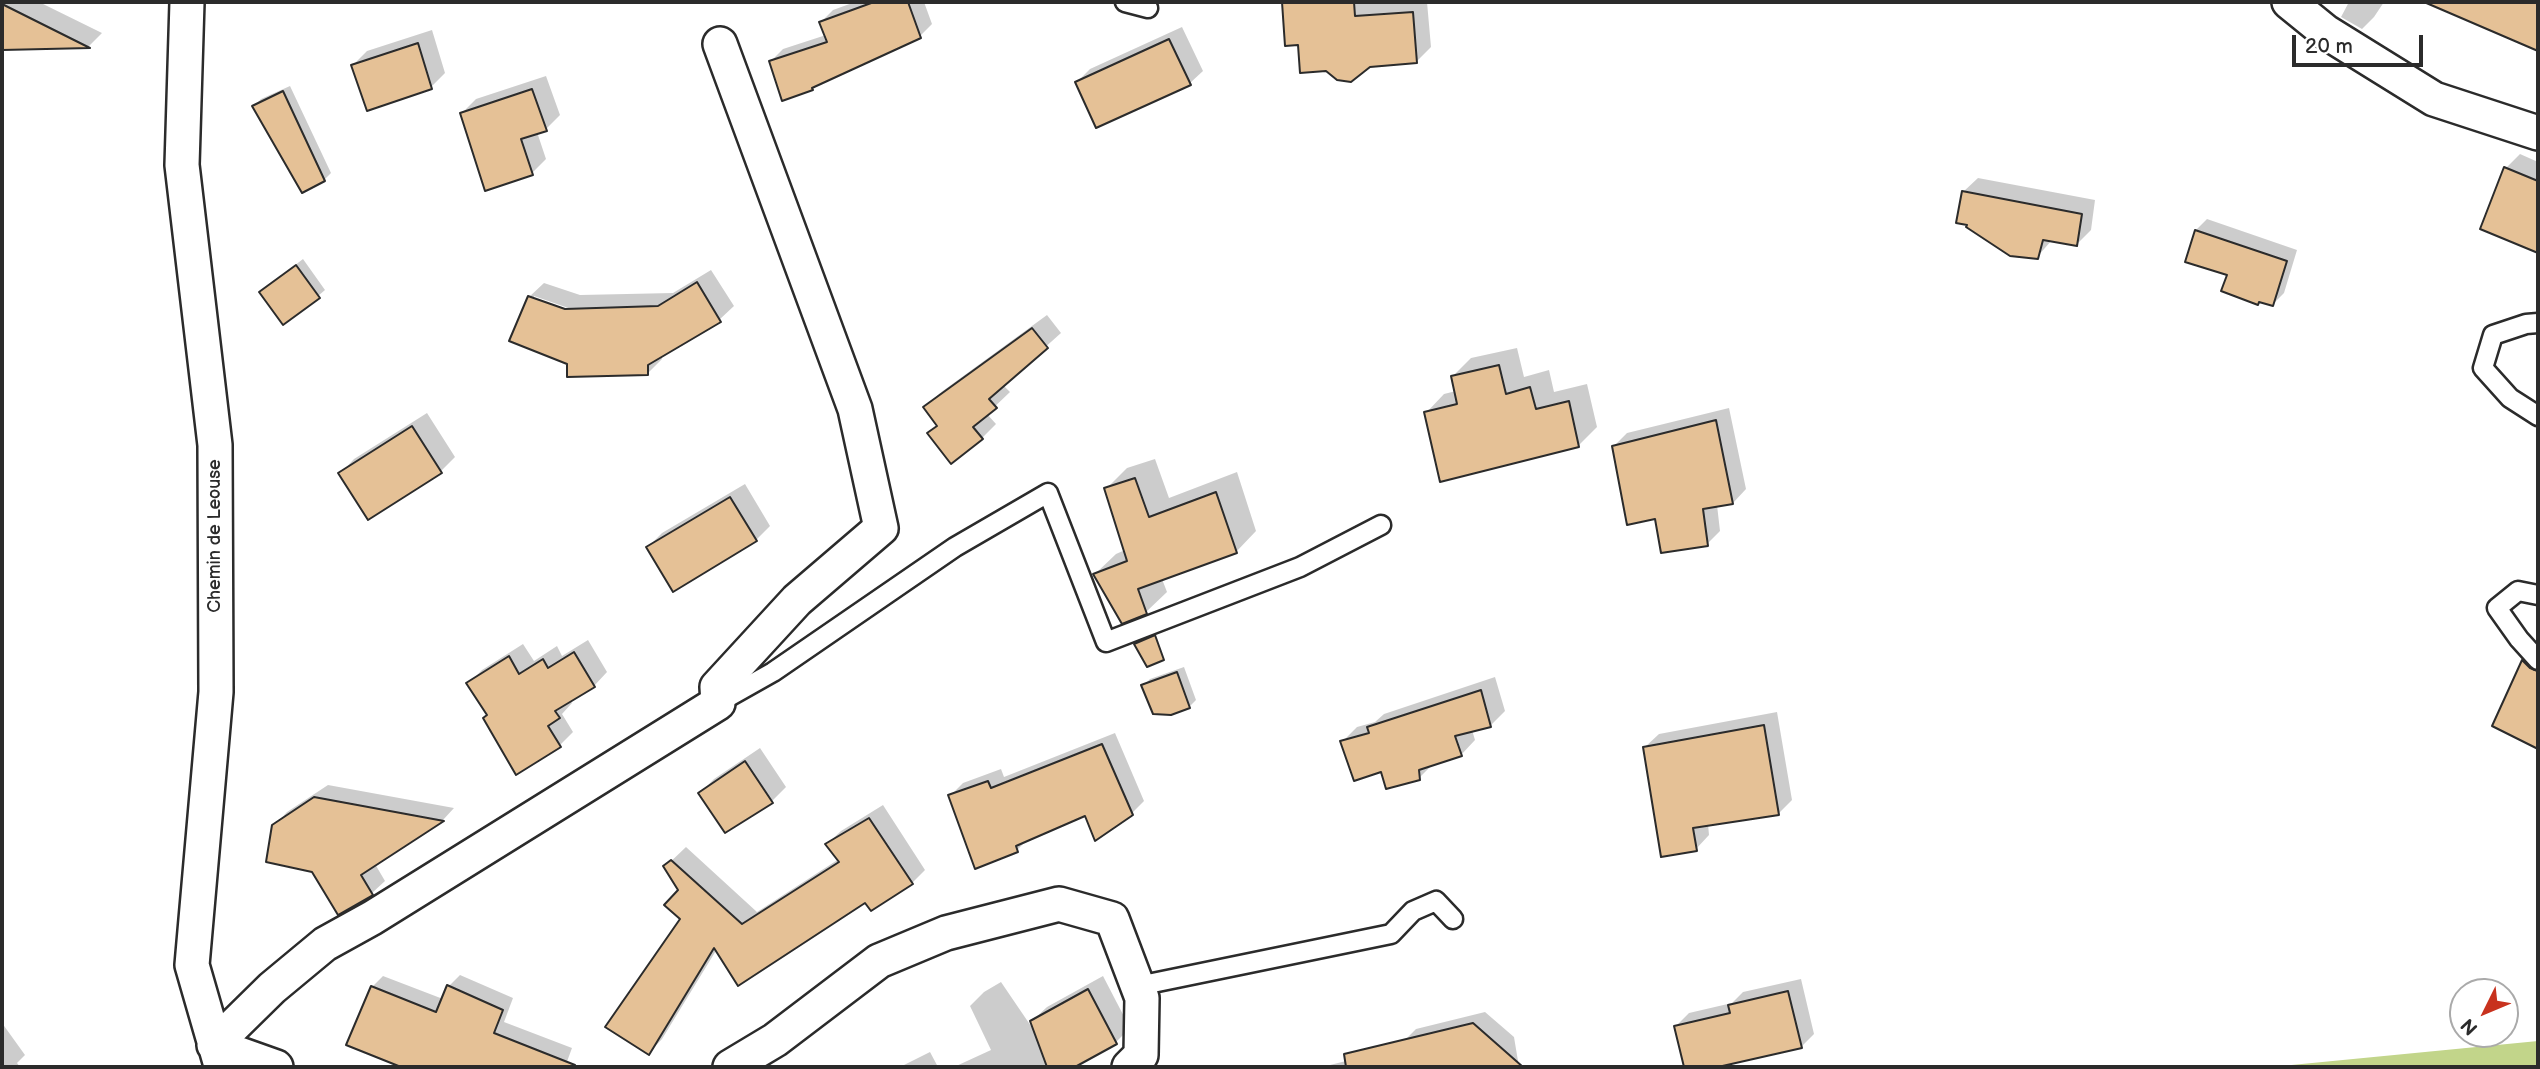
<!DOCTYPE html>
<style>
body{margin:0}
#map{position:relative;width:2540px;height:1069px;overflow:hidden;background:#fff;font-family:"Balsamiq Sans",sans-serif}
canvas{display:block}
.frame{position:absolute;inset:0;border:4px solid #2b2b2b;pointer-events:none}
.north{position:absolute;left:2449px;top:978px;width:70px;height:70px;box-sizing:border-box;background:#fff;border:2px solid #aaa;border-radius:50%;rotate:227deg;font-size:19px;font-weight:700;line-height:28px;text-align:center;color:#2b2b2b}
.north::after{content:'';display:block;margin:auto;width:24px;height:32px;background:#c8321e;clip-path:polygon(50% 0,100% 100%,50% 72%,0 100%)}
.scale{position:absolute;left:2292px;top:35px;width:131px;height:32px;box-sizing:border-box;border:4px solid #2b2b2b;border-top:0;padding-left:9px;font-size:21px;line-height:24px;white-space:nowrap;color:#2b2b2b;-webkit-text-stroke:5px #fff;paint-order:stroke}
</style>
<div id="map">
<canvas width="2540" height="1069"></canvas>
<div class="frame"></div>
<div class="north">N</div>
<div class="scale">20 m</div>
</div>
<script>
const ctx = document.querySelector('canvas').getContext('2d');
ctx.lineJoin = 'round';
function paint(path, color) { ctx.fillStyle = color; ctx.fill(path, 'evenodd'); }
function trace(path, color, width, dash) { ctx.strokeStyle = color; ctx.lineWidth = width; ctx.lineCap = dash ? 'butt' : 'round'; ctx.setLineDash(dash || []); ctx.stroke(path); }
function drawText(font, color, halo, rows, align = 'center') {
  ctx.font = font + ' "Balsamiq Sans",sans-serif'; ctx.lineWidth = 5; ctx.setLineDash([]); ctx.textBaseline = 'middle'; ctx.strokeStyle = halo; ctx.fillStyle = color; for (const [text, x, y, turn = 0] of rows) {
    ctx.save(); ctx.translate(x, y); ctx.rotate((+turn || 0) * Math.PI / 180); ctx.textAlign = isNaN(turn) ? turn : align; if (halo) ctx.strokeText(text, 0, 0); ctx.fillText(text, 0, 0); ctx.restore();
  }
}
const green = new Path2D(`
 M2538,1041V1067H2271Z`);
const shadow = new Path2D(`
 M2,2H39L102,33L89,46L7,49L2,46Z
 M855,2H924L932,24L920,36L818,83L812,89L771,61L783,49L826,35L821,22L833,10Z
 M1283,2H1427L1431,47L1417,61L1300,43L1287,44Z
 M2349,2H2384L2374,17L2362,29L2341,17Z
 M2477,2H2538V49L2470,19Z
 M1182,27L1203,71L1190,83L1077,82L1090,69Z
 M432,30L445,73L431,87L353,65L367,51Z
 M546,76L560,115L546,129L537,132L546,159L532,173L462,113L476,99Z
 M290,86L331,173L324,180L254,106L261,99Z
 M2520,154L2538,162V251L2482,228L2506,168Z
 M1978,178L2095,200L2091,230L2077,244L2052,240L2037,257L1963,192Z
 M2207,219L2297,250L2284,293L2273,304L2230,274L2187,261L2196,230Z
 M303,259L325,290L318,296L268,286Z
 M711,270L734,306L719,320L662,355V359L648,373L569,363L529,297L544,283L580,295L673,293ZM534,296L574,310L573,313L534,300Z
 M1047,315L1061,333L1003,385L1010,392L987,414L996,424L982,438L929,433L938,425L926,407L940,393Z
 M1517,348L1524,377L1549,370L1554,392L1587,384L1597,427L1578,446L1426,413L1444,394L1456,391L1453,376L1471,358Z
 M1729,408L1746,489L1733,503L1717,505L1720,531L1707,544L1614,446L1627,433Z
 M427,413L455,457L441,471L368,518L340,474L354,459Z
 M1155,459L1169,498L1237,472L1256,531L1236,552L1162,579L1167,592L1146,612L1123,621L1095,574L1116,554L1125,550L1106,489L1127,468Z
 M745,484L770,526L756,540L648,547L662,533Z
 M588,640L607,672L594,686L570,700L572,703L562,714L573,732L559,746L489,714L468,684L482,670L523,644L534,661L557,646L562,656Z
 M2532,658L2538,661V747L2495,725L2518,673Z
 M1184,667L1196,700L1189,707L1143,686L1150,679Z
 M1495,677L1505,711L1490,726L1472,730L1475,740L1461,755L1434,763L1419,778L1382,770L1343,741L1357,727L1375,722L1384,714Z
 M1777,712L1792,800L1779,813L1708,824L1709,835L1696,849L1645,747L1659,734Z
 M1115,733L1144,801L1132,813L1086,814L1028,839L1017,850L950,796L963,783L1001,769L1004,777Z
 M760,748L786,787L772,801L700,793L714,779Z
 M328,785L454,808L443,820L375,864L385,881L372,893L313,871L274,826L287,812Z
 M883,805L925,870L912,883L717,949L662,1039L649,1053L683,919L680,890L665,867L686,847L757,912L839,859L827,844L841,831Z
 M460,975L513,998L504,1022L572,1048L565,1067H408L353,1046L372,987L383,976L443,999L449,986Z
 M1103,976L1130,1028L1116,1042L1071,1067H954L991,1050L970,1006L984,992L1001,982L1035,1032L1032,1021L1047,1007Z
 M1801,979L1814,1034L1801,1047L1711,1067H1698L1676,1026L1689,1013L1732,1003L1743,992Z
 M1485,1012L1514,1037L1519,1067H1322L1406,1046L1404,1041L1416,1029Z
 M2,1023L25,1055L17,1063L20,1067H2Z
 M930,1052L938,1067H900Z`);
const building = new Path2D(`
 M874,2H908L921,38L812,88L813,90L782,101L769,61L827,42L819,22Z
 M1282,2H1354L1355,16L1413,12L1417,63L1370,67L1351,82L1337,80L1326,71L1300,73L1298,45L1285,46Z
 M2424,2H2538V51Z
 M2,4L90,48L2,50Z
 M1169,39L1191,85L1096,128L1075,82Z
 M418,43L432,89L367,111L351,65Z
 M532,89L547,131L521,139L533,175L485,191L460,113Z
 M283,91L325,181L302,193L252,106Z
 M2504,167L2538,181V253L2480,229Z
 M1962,191L2082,214L2077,246L2043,240L2038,259L2010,256L1966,227L1967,225L1956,223Z
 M2195,230L2287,261L2273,306L2259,302L2258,305L2221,291L2227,275L2185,262Z
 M296,265L320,298L283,325L259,292Z
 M697,282L721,322L648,365V375L567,377V364L509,341L528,296L565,309L658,306Z
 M1032,328L1048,348L989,399L997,408L973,427L983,439L951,464L927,433L937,426L923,407Z
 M1499,365L1506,394L1530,387L1536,409L1569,401L1579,447L1440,482L1424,412L1457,404L1451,376Z
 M1716,420L1733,504L1703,509L1708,546L1661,553L1655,519L1627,525L1612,446Z
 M412,426L442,473L368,520L338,473Z
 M1135,478L1149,517L1216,492L1237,553L1138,589L1147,614L1122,624L1093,574L1127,561L1104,488Z
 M730,497L757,541L673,592L646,547Z
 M1155,635L1164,660L1147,667L1134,644Z
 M574,652L595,687L555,711L560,718L548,726L561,747L516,775L483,718L487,715L466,683L509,656L519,674L543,659L548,668Z
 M2522,660L2530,668L2538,671V749L2492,726Z
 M1177,672L1190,708L1171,715L1153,714L1141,685Z
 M1481,690L1491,727L1455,736L1462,756L1419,770L1420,780L1386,789L1381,772L1354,781L1340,741L1369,733L1367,727Z
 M1764,725L1779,815L1693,828L1697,851L1661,857L1643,747Z
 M1102,744L1133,815L1095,841L1085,816L1016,846L1018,852L975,869L948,795L988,781L991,788Z
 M745,761L773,803L725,833L698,793Z
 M314,797L444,821L361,875L373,895L338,915L312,872L266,862L272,825Z
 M869,818L913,884L871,911L865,903L738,986L714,948L649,1055L605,1027L680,919L664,905L678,890L663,866L671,860L742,924L839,862L825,844Z
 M447,985L503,1010L494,1033L575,1065L574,1067H401L346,1045L371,986L436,1012Z
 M1088,989L1117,1044L1075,1067H1047L1030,1021Z
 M1788,991L1802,1048L1718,1067H1684L1674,1026L1730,1013L1728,1005Z
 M1473,1023L1523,1067H1346L1344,1054Z`);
const lane = new Path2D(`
 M1125,2L1148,8
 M2538,323L2526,324L2493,335L2483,368L2510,398L2538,416
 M2538,595L2518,591L2497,608L2519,639L2538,660
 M718,703L773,672L955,547L1048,493L1106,642L1300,567L1381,525
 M1138,986L1391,934L1413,911L1436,901L1453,919`);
const street = new Path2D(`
 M187,2L182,165L215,445L216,692L192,965L220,1062
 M2289,2L2326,32L2434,99L2538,133
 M276,1067L214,1045L272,988L325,944L372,918L718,703L717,687L797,600L881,528L855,409L720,44
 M730,1067L775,1040L879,961L946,933L1059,904L1112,919L1142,998L1141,1055L1129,1067`);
const streetNames = [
 ["Chemin de Leouse",215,536,-90]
];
paint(green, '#c2d58a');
paint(shadow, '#0003');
paint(building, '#e5c196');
trace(building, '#2b2b2b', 2);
trace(lane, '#2b2b2b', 23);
trace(street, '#2b2b2b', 38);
trace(lane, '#fff', 18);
trace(street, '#fff', 33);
drawText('18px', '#2b2b2b', '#fff', streetNames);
</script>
